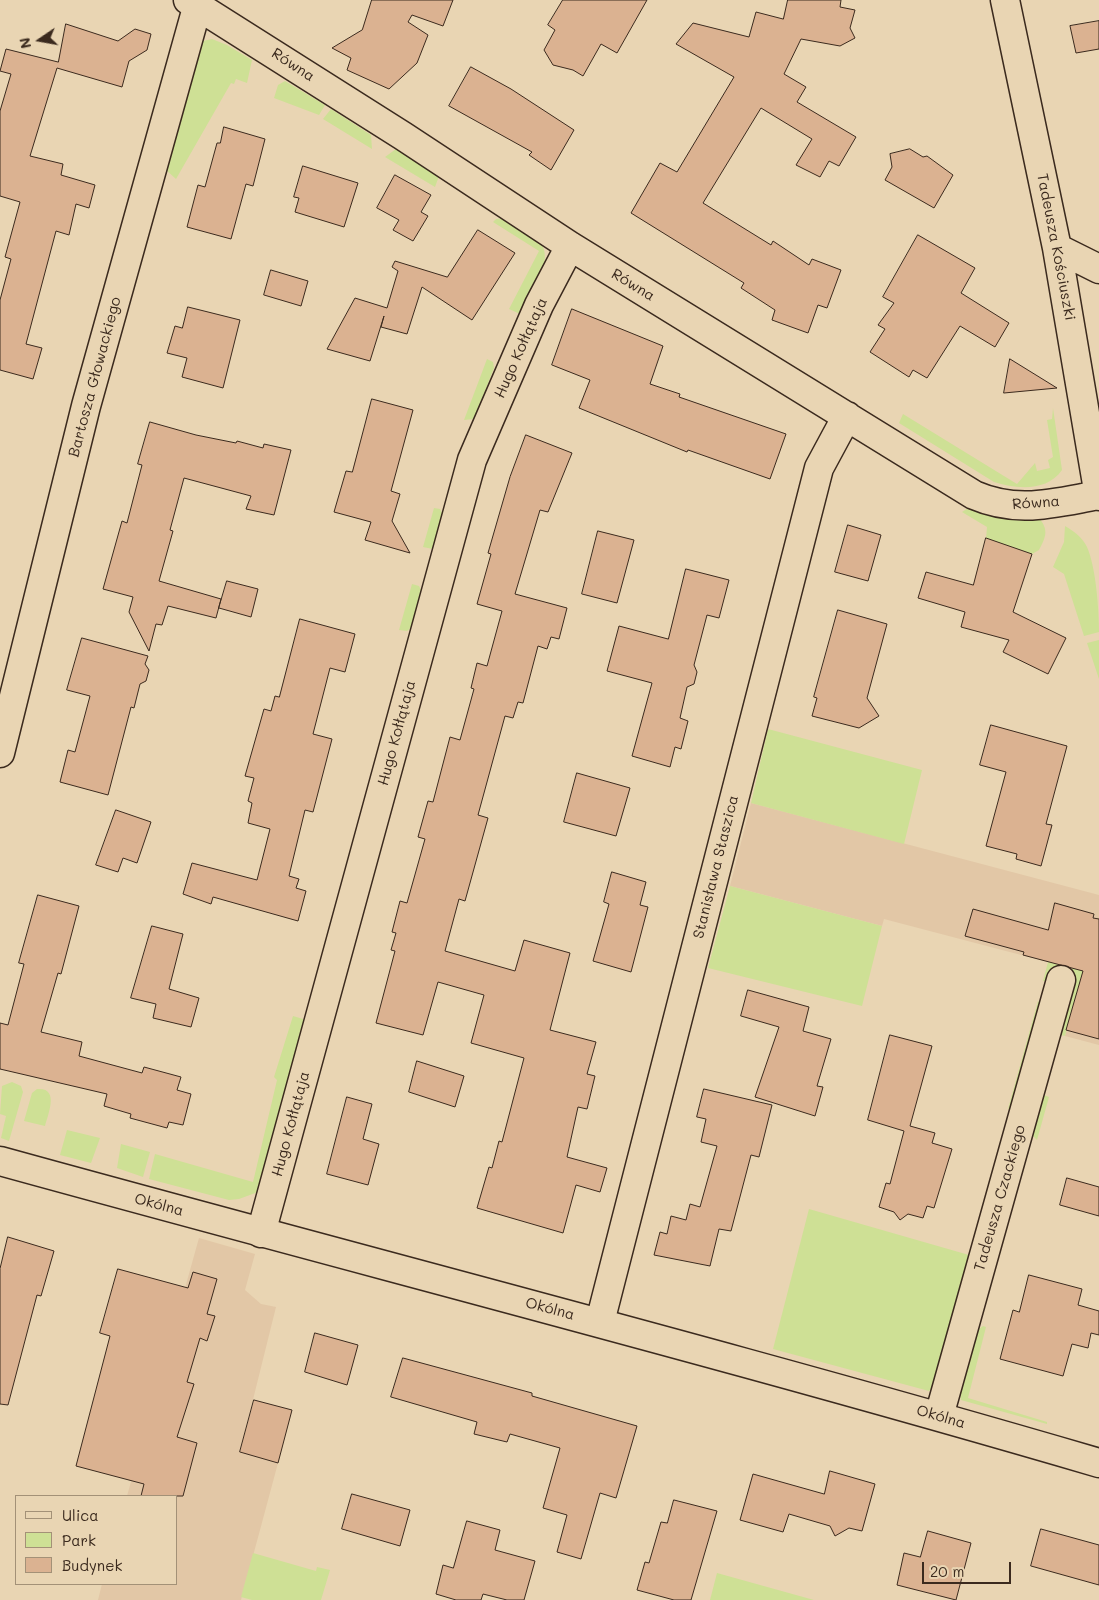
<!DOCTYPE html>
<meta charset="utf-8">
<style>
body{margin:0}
#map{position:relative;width:1099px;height:1600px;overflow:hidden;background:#e9d5b3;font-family:Mali,sans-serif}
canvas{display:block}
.legend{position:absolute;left:15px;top:1495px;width:162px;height:90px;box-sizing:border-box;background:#e9d5b3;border:1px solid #a39177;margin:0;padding:6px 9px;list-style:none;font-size:15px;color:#3b2a1e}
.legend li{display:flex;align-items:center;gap:10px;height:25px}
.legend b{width:25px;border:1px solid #a39177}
.north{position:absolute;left:15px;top:15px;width:50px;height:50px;-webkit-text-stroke:4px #e9d5b3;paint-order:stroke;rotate:258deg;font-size:14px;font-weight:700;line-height:20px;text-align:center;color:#3b2a1e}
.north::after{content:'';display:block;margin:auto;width:18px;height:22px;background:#3b2a1e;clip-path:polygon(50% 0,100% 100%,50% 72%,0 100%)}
.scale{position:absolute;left:922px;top:1562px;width:89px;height:22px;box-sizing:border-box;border:2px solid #3b2a1e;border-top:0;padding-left:6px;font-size:15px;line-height:18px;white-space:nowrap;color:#3b2a1e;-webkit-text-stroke:4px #e9d5b3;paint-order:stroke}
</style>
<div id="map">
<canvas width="1099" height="1600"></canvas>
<ul class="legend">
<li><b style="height:6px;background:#e9d5b3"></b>Ulica</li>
<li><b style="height:14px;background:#cee095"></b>Park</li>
<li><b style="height:14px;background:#dbb291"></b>Budynek</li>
</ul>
<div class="north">N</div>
<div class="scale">20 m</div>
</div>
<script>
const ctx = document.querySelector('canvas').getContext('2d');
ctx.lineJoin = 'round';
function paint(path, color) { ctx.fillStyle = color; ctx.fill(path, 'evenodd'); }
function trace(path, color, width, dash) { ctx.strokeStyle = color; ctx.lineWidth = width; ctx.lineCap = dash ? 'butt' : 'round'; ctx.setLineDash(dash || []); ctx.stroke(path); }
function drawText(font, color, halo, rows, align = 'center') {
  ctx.font = font + ' Mali,sans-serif'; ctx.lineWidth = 4; ctx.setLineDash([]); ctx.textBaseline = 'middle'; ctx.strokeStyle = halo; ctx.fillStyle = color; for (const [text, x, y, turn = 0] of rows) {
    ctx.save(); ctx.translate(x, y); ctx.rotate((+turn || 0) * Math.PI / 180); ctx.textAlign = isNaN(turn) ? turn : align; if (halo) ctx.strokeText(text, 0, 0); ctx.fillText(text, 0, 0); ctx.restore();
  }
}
const built = new Path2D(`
 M751,803L1099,895V1045L1065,1036L1082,971L884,919L882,926L730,886Z
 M199,1238L255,1254L245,1290L261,1304L276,1307L240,1452L278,1463L260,1530L241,1600H98L102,1584H176V1496H127Z`);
const green = new Path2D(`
 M212,39L227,45L252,60L247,83L236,79L234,84L231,83L176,179L166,170L199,50L203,41Z
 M285,81L325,105L319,115L274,98L278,85Z
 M331,109L371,135L372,149L323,119Z
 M396,149L439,176L435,187L385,157Z
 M504,218C514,224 528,230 537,239C559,258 529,295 520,314L509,309L539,251L493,222L496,219Z
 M487,359L493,362L494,368L474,419L464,420Z
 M1053,408L1062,470C1047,492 1016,489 994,482L899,423L903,414L1017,484L1035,463L1037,471L1050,468L1048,460L1053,457L1047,420L1052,419Z
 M971,506L1039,518C1049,530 1046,537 1039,550L1032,554L986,539L987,527L962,512Z
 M434,508L440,509L443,515L433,549L423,547Z
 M1065,526C1074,531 1083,538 1087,547C1096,567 1099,610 1099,632L1084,636L1064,574L1053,567L1064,542Z
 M412,584L419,586L422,592L412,627L407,631L399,630Z
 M1099,640V679L1087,643Z
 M768,729L922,770L904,844L751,803Z
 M730,886L882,926L862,1006L708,968Z
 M1048,962L1083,971L1065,1036L1057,1034L1072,978L1050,971L1047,981H1043Z
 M1038,1001L1041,1004L1012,1107L1008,1109Z
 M293,1016L303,1019L305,1030L258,1192L239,1199L229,1200L149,1179L155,1154L253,1182L277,1080L274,1077Z
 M12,1082L21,1086L23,1092L9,1141L1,1138L6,1116L0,1114L2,1086Z
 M37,1089C60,1087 48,1114 45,1126L24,1121L32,1093Z
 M1044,1095L1049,1097L1037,1140L1029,1132L1039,1099Z
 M67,1130L100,1138L91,1163L60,1155Z
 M121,1144L150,1152L143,1177L117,1168Z
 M809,1209L969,1255L970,1252L972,1254L936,1384L929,1391L773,1349Z
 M983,1326L986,1327L968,1398L1047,1422V1424L961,1400L959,1391L975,1332Z
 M253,1553L316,1571L317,1567L330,1570L321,1600H252L241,1597Z
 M717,1573L814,1600H710Z`);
const building = new Path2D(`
 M372,0H453L443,26L412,15L408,22L428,35L417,63L389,89L347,70L351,58L332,48L362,30Z
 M563,0H647L617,53L601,44L583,76L573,70L553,65L544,50L555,30L548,25Z
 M788,0H841L840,7L855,10L850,28L855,38L840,46L801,39L784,74L806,87L797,102L856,137L839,166L829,161L820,177L796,165L812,139L761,108L703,203L771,245L773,241L809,265L812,259L841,270L827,308L818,305L808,333L772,320L775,310L741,288L744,283L631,213L660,163L677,172L734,77L676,44L693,23L749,37L756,12L783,19Z
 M1099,21V49L1076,53L1070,26Z
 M66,24L118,41L135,29L151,34L147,50L129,61L122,87L57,68L30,156L63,164L61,175L95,185L89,208L76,204L69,235L56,231L26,344L42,348L33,379L0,370V300L11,259L5,257L20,202L0,196V111L11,74L0,71L6,49L58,62Z
 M471,67L511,89L574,130L551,170L529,155L532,152L449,106Z
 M224,127L265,139L253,186L246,184L231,239L187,227L198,185L205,187L217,143H220Z
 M910,149L923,157L927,156L953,175L934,208L885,180L892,167L890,154Z
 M303,166L358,183L344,227L295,212L299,198L294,197Z
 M395,175L431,195L421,212L428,216L413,241L393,230L399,220L377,208Z
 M478,230L515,253L472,320L422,287L407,334L381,327L384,316L370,361L327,349L355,298L387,308L398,271L392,267L395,261L447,277Z
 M918,235L975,268L961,293L1009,323L995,347L960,326L927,378L913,370L909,377L870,352L885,329L878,325L894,303L883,297Z
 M271,270L308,281L301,306L264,295Z
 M188,307L240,320L223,388L182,377L187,358L167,353L175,326L182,328Z
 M572,309L663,346L650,384L680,394L679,397L786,434L770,479L688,450L687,452L579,408L590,380L552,365Z
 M1010,359L1057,388L1004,393Z
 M372,399L413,410L391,491L400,494L392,521L410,553L365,540L371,522L334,512L346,471L352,472Z
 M150,422L196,435L236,443L237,441L263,448L264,444L291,450L274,515L246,509L251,496L184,478L170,530L173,531L159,581L221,599L216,618L168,606L162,625L156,624L149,651L129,612L133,597L103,589L122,521L127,523L142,465L138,464Z
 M526,435L572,453L548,512L540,510L515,594L567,608L559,639L551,637L547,649L538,646L523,703L518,702L513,718L505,716L478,815L488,818L465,901L459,899L445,951L515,971L524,940L570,953L550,1030L596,1042L587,1074L595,1076L587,1109L578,1107L567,1157L607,1168L600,1192L576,1185L563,1233L477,1208L489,1167L492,1168L499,1141L502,1142L524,1058L471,1043L484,995L438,982L423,1035L376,1023L395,951L391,950L396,933L392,932L400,901L407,903L425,839L418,837L428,801L433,802L450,737L460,740L474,689L471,688L477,663L487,666L502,611L477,604L491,554L488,553L510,477Z
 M848,525L881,535L868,581L835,572Z
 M598,531L634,540L617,603L582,594Z
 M986,538L1032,554L1013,612L1066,638L1048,674L1003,652L1009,640L961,627L965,612L918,598L926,572L973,585Z
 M686,569L729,580L719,618L707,615L694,665L697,672L694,684L687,687L680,718L688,721L681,749L675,747L670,767L632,756L652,683L607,671L619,626L668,639Z
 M227,581L258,589L251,617L219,608Z
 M838,610L887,624L867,698L879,716L859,728L812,716L817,698L814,697Z
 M300,619L355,634L345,672L330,668L313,734L332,739L313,812L305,810L289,876L299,879L296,888L306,891L298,921L213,897L211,904L183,894L192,863L257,880L270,829L248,823L252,803L248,801L254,778L245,776L264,709L271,711L275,696L279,697Z
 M82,638L148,656L145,664L149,670L146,681L140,684L134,708L131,707L108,795L60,782L68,750L75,752L90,696L67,690Z
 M991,725L1067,746L1046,824L1052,825L1041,866L1016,859L1017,854L986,846L1006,772L980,765Z
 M577,773L630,788L616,836L564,822Z
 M116,810L151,822L137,863L123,858L118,872L96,865Z
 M612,872L646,882L640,905L648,907L631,972L593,961L609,904L604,902Z
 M38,895L79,906L61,974L58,973L41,1032L82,1042L79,1056L142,1073L144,1067L181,1077L177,1090L191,1094L183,1125L169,1122L167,1128L130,1118L131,1114L104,1106L107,1094L0,1069V1023L8,1025L24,964L19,963Z
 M1055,903L1094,914L1093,918L1099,919V1039L1066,1030L1083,971L1023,955L1024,952L965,936L973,909L1048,930Z
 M152,926L183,934L169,989L199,998L191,1027L153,1018L156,1004L131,998Z
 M748,990L809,1007L803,1031L831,1039L817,1086L823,1087L815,1116L755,1097L779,1027L741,1016Z
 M890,1035L932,1046L910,1126L935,1133L932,1143L952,1149L934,1208L927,1206L923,1218L908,1214L900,1220L894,1212L879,1207L886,1183L890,1184L904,1131L868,1120Z
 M417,1061L464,1076L455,1107L409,1092Z
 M704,1089L772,1105L759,1157L751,1155L731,1231L719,1229L710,1266L654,1255L660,1232L667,1234L671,1216L686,1220L690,1204L700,1207L717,1146L701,1142L706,1119L697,1117Z
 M347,1097L372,1104L363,1139L379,1144L368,1185L327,1174Z
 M1067,1178L1099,1187V1216L1060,1205Z
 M8,1237L54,1251L41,1296L37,1295L8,1405L0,1404V1269Z
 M118,1269L188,1288L193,1272L217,1279L207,1314L215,1316L207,1341L200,1338L187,1382L194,1384L177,1437L197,1443L183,1496H141L144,1484L76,1466L110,1336L100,1333Z
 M1029,1275L1082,1289L1078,1305L1099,1311V1335L1091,1333L1088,1348L1072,1344L1063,1376L1000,1359L1013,1310L1019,1312Z
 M315,1333L358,1345L347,1385L305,1372Z
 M403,1358L532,1393V1396L637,1426L616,1498L600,1493L581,1559L557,1552L567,1515L543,1508L560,1448L510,1434L507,1442L474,1434L477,1422L391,1397Z
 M254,1400L292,1410L278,1463L240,1452Z
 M830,1471L875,1484L862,1531L849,1528L835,1536L830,1526L789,1514L783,1532L740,1520L753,1474L824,1494Z
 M352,1494L410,1510L400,1546L342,1529Z
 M674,1500L717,1511L691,1600H674L637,1590L645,1562L649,1563L661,1522L667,1523Z
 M467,1521L500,1530L495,1550L535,1561L524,1600H507L483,1594L481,1600H456L436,1594L443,1565L453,1568Z
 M1041,1529L1099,1545V1585L1031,1566Z
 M928,1531L971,1543L956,1600L897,1585L904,1553L920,1557Z`);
const street = new Path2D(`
 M188,0L403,136L570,246L974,495C1018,514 1053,503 1099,495
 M1005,0L1057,248L1099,496
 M1057,248L1099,269
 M0,753L86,406L198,4
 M261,1233L472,460L539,305L570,246
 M600,1322L819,468L847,416
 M939,1416L1061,980`);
const secondary = new Path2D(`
 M0,1161C366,1262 734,1356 1099,1463`);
const streetNames = [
 ["Równa",293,65,33],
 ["Tadeusza Kościuszki",1056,247,79],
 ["Równa",633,285,31],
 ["Hugo Kołłątaja",521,348,-66],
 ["Bartosza Głowackiego",95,377,-75],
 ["Równa",1036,503,-4],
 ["Hugo Kołłątaja",397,733,-75],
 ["Stanisława Staszica",716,867,-76],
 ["Hugo Kołłątaja",291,1124,-75],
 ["Tadeusza Czackiego",1000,1198,-74],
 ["Okólna",159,1205,15],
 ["Okólna",550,1309,15],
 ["Okólna",941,1417,16]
];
paint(built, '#e2c7a6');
paint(green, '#cee095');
paint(building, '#dbb291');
trace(building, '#3b2a1e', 1);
trace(street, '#3b2a1e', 31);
trace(secondary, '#3b2a1e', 31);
trace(street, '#e9d5b3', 28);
trace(secondary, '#e9d5b3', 28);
drawText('15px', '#3b2a1e', '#e9d5b3', streetNames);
</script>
